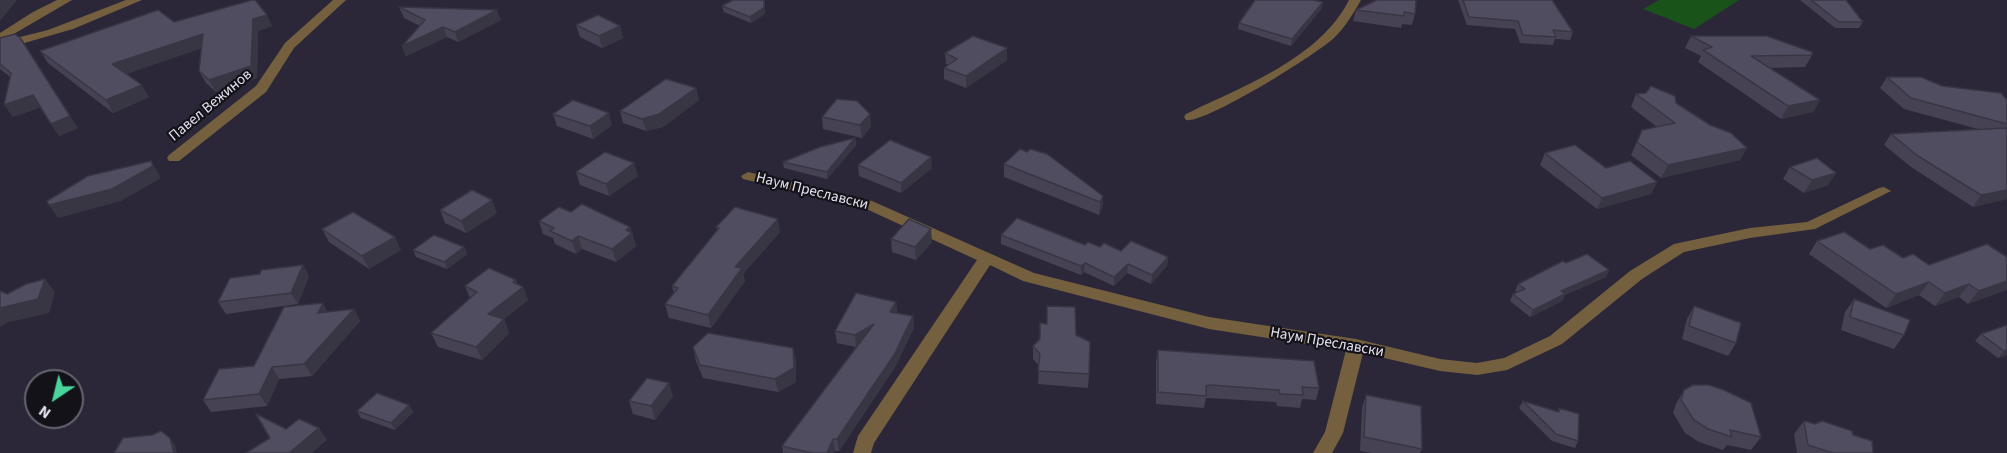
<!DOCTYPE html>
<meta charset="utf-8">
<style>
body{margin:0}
#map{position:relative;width:2007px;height:453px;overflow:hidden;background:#2b2739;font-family:"Source Sans 3",sans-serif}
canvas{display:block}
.north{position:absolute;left:24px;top:369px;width:60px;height:60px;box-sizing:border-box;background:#131219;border:2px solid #66656e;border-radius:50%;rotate:215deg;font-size:16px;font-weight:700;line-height:24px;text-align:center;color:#e3e1ed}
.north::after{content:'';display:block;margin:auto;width:21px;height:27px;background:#49d49c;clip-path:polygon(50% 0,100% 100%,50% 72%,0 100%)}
</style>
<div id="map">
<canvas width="2007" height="453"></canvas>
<div class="north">N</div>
</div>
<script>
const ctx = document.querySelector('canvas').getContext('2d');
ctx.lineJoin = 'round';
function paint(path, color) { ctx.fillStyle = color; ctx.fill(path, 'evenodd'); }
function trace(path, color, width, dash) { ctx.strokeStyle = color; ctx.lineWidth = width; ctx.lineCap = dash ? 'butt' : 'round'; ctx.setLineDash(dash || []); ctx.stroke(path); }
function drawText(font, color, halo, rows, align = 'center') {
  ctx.font = font + ' "Source Sans 3",sans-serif'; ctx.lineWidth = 4.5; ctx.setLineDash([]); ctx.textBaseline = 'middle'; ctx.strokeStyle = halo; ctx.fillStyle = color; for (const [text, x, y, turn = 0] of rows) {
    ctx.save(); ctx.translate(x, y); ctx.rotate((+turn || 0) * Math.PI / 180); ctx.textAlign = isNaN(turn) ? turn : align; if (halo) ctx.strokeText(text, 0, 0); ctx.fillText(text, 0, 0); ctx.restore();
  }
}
const green = new Path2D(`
 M1659,0H1739L1694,29L1643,9Z`);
const minor = new Path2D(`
 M57,0H72L0,42V33L33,12Z
 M126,0H142L73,29L0,50V42L48,30Z
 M333,0H346L294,48L266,92L179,161H169L167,158L169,155L256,86L285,43Z
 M1349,0H1361C1353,14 1346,26 1334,38C1317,54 1205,124 1186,120L1184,117L1186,114C1243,86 1319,59 1349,0Z
 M748,172L872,201L1034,273L1209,317L1356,339L1440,359L1477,363L1504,358L1550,336L1630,271L1674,244L1750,228L1807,222L1879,188L1884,187L1891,191L1815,229L1750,238L1684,252L1642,279L1562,344L1507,370L1477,375L1440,371L1363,353L1343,433L1332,453H1313L1325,432L1346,350L1209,329L1023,281L990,265L874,443L871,453H853L858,436L977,260L862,207L743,179L741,176Z`);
const wall = new Path2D(`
 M733,0H765V14L751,23L724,12L722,6Z
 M1377,0L1415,14L1412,25L1402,24L1401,28L1353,21L1356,10Z
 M1458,0H1552L1573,32L1570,40L1555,39L1553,45L1520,43L1515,29L1467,25Z
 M1800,0H1846L1863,22L1859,28H1835Z
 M399,7L501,20L458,42L447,37L406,56L402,46L420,26L404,18Z
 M1322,8L1291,46L1238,29L1239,23Z
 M174,22L272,26L258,31L257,78L216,92L206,83L199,71L201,48L126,74L149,97L113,113L48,63L40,51Z
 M576,25L620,26L623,38L602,48L580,37Z
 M1691,36L1812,55L1805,67L1769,68L1820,100L1813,112L1781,119L1698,62L1701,56L1685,48Z
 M0,38L78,128L59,136L41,107L13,117L10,77L0,69Z
 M945,53L1007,60L966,88L944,79V68L948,65L946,64Z
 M1887,77L1942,86L2007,100V199L1973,207L1911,167L1884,145L1891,134L1978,129L1904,109L1880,88Z
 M696,88L699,100L663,127L646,131L623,123L620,111Z
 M1636,94L1676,103L1710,125L1747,148L1740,160L1661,178L1631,155L1642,130L1657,127L1631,107Z
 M553,114L612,125L593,139L557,126Z
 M822,117L871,126L862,138L823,129Z
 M855,138L856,145L827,179L784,168L783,162Z
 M1545,153L1657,182L1651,194L1597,209L1540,165Z
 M1004,164L1103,196L1102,209L1099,215L1004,177Z
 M858,165L932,168L901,193L859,176Z
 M1790,167L1836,173L1828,185L1804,193L1783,179Z
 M576,172L638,176L609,196L580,185Z
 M440,210L497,213L466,233L445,223Z
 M571,212L630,227L636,246L616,262L582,249L576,254L555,244L553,238L543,234L539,221Z
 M716,227L780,232L743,274L745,281L711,328L669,318L665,304L674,294L672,286L717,230Z
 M322,229L401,250L369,269L329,242Z
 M1001,235L1100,247L1168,257L1167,266L1151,284L1127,273L1114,286L1084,272L1081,275L1001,244Z
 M891,239L932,242L916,260L892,252Z
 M1817,241L1870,249L1929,265L2007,257L1968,304L1959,297L1935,306L1919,295L1886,308L1809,254Z
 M464,247L467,254L447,269L416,257L413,250Z
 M1566,263L1609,270L1606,277L1565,295L1562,301L1530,317L1510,301L1513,294L1517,292L1515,291L1518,284Z
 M309,276L298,304L226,314L218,302Z
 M516,280L518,285L523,287L528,300L504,319L509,333L482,360L438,347L431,333L470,298L465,286Z
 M1854,299L1904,335L1894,349L1841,330L1845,312Z
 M896,302L897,313L913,316L914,328L895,367L839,451H835L834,453H783L782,446L856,347L837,343L835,331Z
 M1694,306L1736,343L1728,356L1682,339L1687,319Z
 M354,309L360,321L312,376L279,379L267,406L211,412L203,400L254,366L328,312Z
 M2007,325V355L1998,358L1975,341L1981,334Z
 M1076,335L1089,374L1088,388L1038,384L1039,366L1033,359V346Z
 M693,347L793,348L796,361V382L778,392L703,378L696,361Z
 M1158,350L1319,388L1316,400L1302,399L1300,408L1277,406L1276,402L1207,398H1206L1204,408L1156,404V362Z
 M1684,390L1761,437L1751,450L1727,445L1723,450L1699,442L1685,433L1673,413L1676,404Z
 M1366,395L1422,449L1420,453H1372L1360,451L1362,408Z
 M673,396L655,420L633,414L629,401Z
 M1523,401L1558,412L1559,408L1578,441L1575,448L1552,441L1519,408Z
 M409,405L413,412L395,430L361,418L357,411Z
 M1804,421L1853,435L1873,453H1797L1794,434Z`);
const shadedWall = new Path2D(`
 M1,0H17L0,21V1Z
 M764,0H765V14L751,23L750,17Z
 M1323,2L1322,8L1291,46L1292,39Z
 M497,10L501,20L458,42L455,32Z
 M267,15L272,26L258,31L257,78L216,92L209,80L253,19Z
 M620,26L623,38L602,48L599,36Z
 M443,27L447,37L406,56L402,46Z
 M203,34L209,46L119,76L112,64Z
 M21,39L78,128L59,136L51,124Z
 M1007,48V60L966,88V76Z
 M142,85L149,97L113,113L106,100Z
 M696,88L699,100L663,127L646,131L642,119Z
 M33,95L41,107L13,117L4,105Z
 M1820,100L1813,112L1781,119L1788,106Z
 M609,113L612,125L593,139L590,126Z
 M870,114L871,126L862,138L860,125Z
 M855,138L856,145L827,179V172Z
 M1747,148L1740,160L1661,178L1668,165Z
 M931,157L932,168L901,193V183Z
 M151,161L161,178L121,201L58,218L49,205Z
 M634,163L638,176L609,196L606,184Z
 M1836,173L1828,185L1804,193L1812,180Z
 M1657,182L1651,194L1597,209L1602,198Z
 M2007,190V199L1973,207L1981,195Z
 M1103,196L1102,209L1099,215L1100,202Z
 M492,200L497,213L466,233L461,221Z
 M778,219L780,232L743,274L745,281L711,328L708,315L735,267Z
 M630,227L636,246L616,262L612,249L626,230Z
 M931,229L932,242L916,260L915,247Z
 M578,236L582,249L576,254L572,241Z
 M395,237L401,250L369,269L362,256Z
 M464,247L467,254L447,269L444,262Z
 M1168,257L1167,266L1151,284L1152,275Z
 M1085,263L1084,272L1081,275V266Z
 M1128,264L1127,273L1114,286V277Z
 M303,265L309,276L298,304L291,293Z
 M1609,270L1606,277L1565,295L1562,301L1530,317L1533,310L1561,291Z
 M45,279L55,292L49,313L9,322L0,327V308Z
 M516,280L520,289L523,287L528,300L493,328L488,314L513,282Z
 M2007,281V290L1968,304L1979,291Z
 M1929,282L1919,295L1886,308L1896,294Z
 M1969,284L1959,297L1935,306L1945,293Z
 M896,302L897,314L890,312Z
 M323,303L329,315L318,313Z
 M354,309L360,321L312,376L304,364Z
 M913,316L914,328L895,367L839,451L837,439Z
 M504,319L509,333L482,360L476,347Z
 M874,324L856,347L855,335Z
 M793,348L796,361V382L778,392L775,379Z
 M2007,350V355L1998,358L2004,351Z
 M272,367L279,379L267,406L259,394Z
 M669,383L673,396L655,420L651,406Z
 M409,405L413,412L395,430L391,423Z
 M319,428L327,440L312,453H289Z
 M170,438L175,445L177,453H174Z
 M833,439L835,451L834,453H827Z`);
const building = new Path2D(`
 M252,0H255L267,15L253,19L251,66L209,80L199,71L203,34L112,64L142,85L106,100L40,51L158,10L174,22Z
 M733,0H764V8L750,17L722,6Z
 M1255,0H1313L1323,2L1292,39L1239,23Z
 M1377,0H1416L1415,14L1404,12V16L1356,10Z
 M1463,0H1552L1573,32L1553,30L1556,37L1523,35L1518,21L1469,17Z
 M1811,0H1846L1863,22H1839Z
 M399,7L497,10L455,32L443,27L402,46L425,20Z
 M598,15L620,26L599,36L576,25Z
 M15,34L21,39L70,116L51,124L33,95L4,105L11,73L0,64V38Z
 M973,36L1007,48L966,76L944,68L957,59L945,53Z
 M1691,36H1767L1812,52V55L1751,56L1820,100L1788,106L1703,50L1712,47Z
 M1887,77H1921L1942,86L2001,93L2007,100V124L1911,98Z
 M666,79L696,88L659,114L642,119L620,111Z
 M1651,86L1675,96L1676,103L1710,125L1731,133L1747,148L1668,165L1637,142L1642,130L1675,123L1636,94L1646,93Z
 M837,99L857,101L870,114L860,125L822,117Z
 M573,100L609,113L590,126L553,114Z
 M2007,128V190L1981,195L1918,156L1891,134Z
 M855,138L827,172L783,162L820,147Z
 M890,140L931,157L901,183L858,165Z
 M1575,145L1606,168L1630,161L1657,182L1602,198L1545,153Z
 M1020,149L1027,152L1030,149L1047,154L1103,196L1100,202L1004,164Z
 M605,152L634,163L606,184L576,172Z
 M1817,158L1836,173L1812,180L1790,167Z
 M151,161L153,166L112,189L49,205L47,201L88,176Z
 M472,190L492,200L461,221L440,210Z
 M582,204L630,227L626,230L632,233L612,249L578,236L572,241L550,231L554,228L539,221L559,207L571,212Z
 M735,207L778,219L735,267L742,268L708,315L665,304L678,288L672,286L719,228L716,227Z
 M353,212L395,237L362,256L322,229Z
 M1017,218L1085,245L1088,242L1100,247L1104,243L1121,251L1131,241L1168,257L1152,275L1128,264L1114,277L1085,263L1081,266L1001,235Z
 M909,219L931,229L915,247L891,239Z
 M1844,232L1870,249L1883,245L1903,258L1913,254L1929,265L1987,244L2007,257V281L1979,291L1969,284L1945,293L1929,282L1896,294L1817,241Z
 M434,235L464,247L444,262L413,250Z
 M1587,254L1609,270L1561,291L1565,294L1533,310L1513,294L1525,289L1518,284L1563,261L1566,263Z
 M303,265L291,293L218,302L230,278L260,274L261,270Z
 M489,268L516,280L513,282L523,287L488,314L504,319L476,347L431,333L477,292L465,286Z
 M45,279L38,299L0,308V291L7,294L26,284Z
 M856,293L896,302L890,312L913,316L894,355L837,439H833L827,453H812L782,446L874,324L855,335L835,331Z
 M1854,299L1910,320L1904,335L1850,317Z
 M323,303L318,313L354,309L304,364L272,367L259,394L203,400L219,369L254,366L284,307Z
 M1047,306L1075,307L1076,335L1090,342L1089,374L1038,371L1040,354L1033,346L1040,339V323L1047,324Z
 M1694,306L1741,323L1736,343L1689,326Z
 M2007,325V350L2004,351L1981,334Z
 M708,333L793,348L794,368L775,379L700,365L693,347Z
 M1158,350L1314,361L1319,388L1302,387L1303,395L1280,394L1279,390L1210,385L1206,386V396L1158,392Z
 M647,378L669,383L651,406L629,401Z
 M1693,385H1709L1724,390L1751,403L1761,437L1730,430L1732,437L1708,429L1694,420L1681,400L1684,390Z
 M377,393L409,405L391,423L357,411Z
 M1366,395L1421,406L1422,449L1364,437Z
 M1523,401L1559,412V408L1579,414L1578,441L1556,434Z
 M256,414L286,429L299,419L319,428L289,453H246L270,438Z
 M1804,421L1815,424L1822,421L1852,431L1853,435L1872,441L1873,453H1833L1808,445Z
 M161,431L170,438L174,453H114L123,438L152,435Z`);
const streetNames = [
 ["Павел Вежинов",211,106,-40],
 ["Наум Преславски",812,192,14],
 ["Наум Преславски",1327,343,10]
];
paint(green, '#1a531a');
paint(minor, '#74603e');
paint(wall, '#464253');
paint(shadedWall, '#393644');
paint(building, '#514d61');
trace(building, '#393644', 1.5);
drawText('15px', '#e3e1ed', '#131219', streetNames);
</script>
